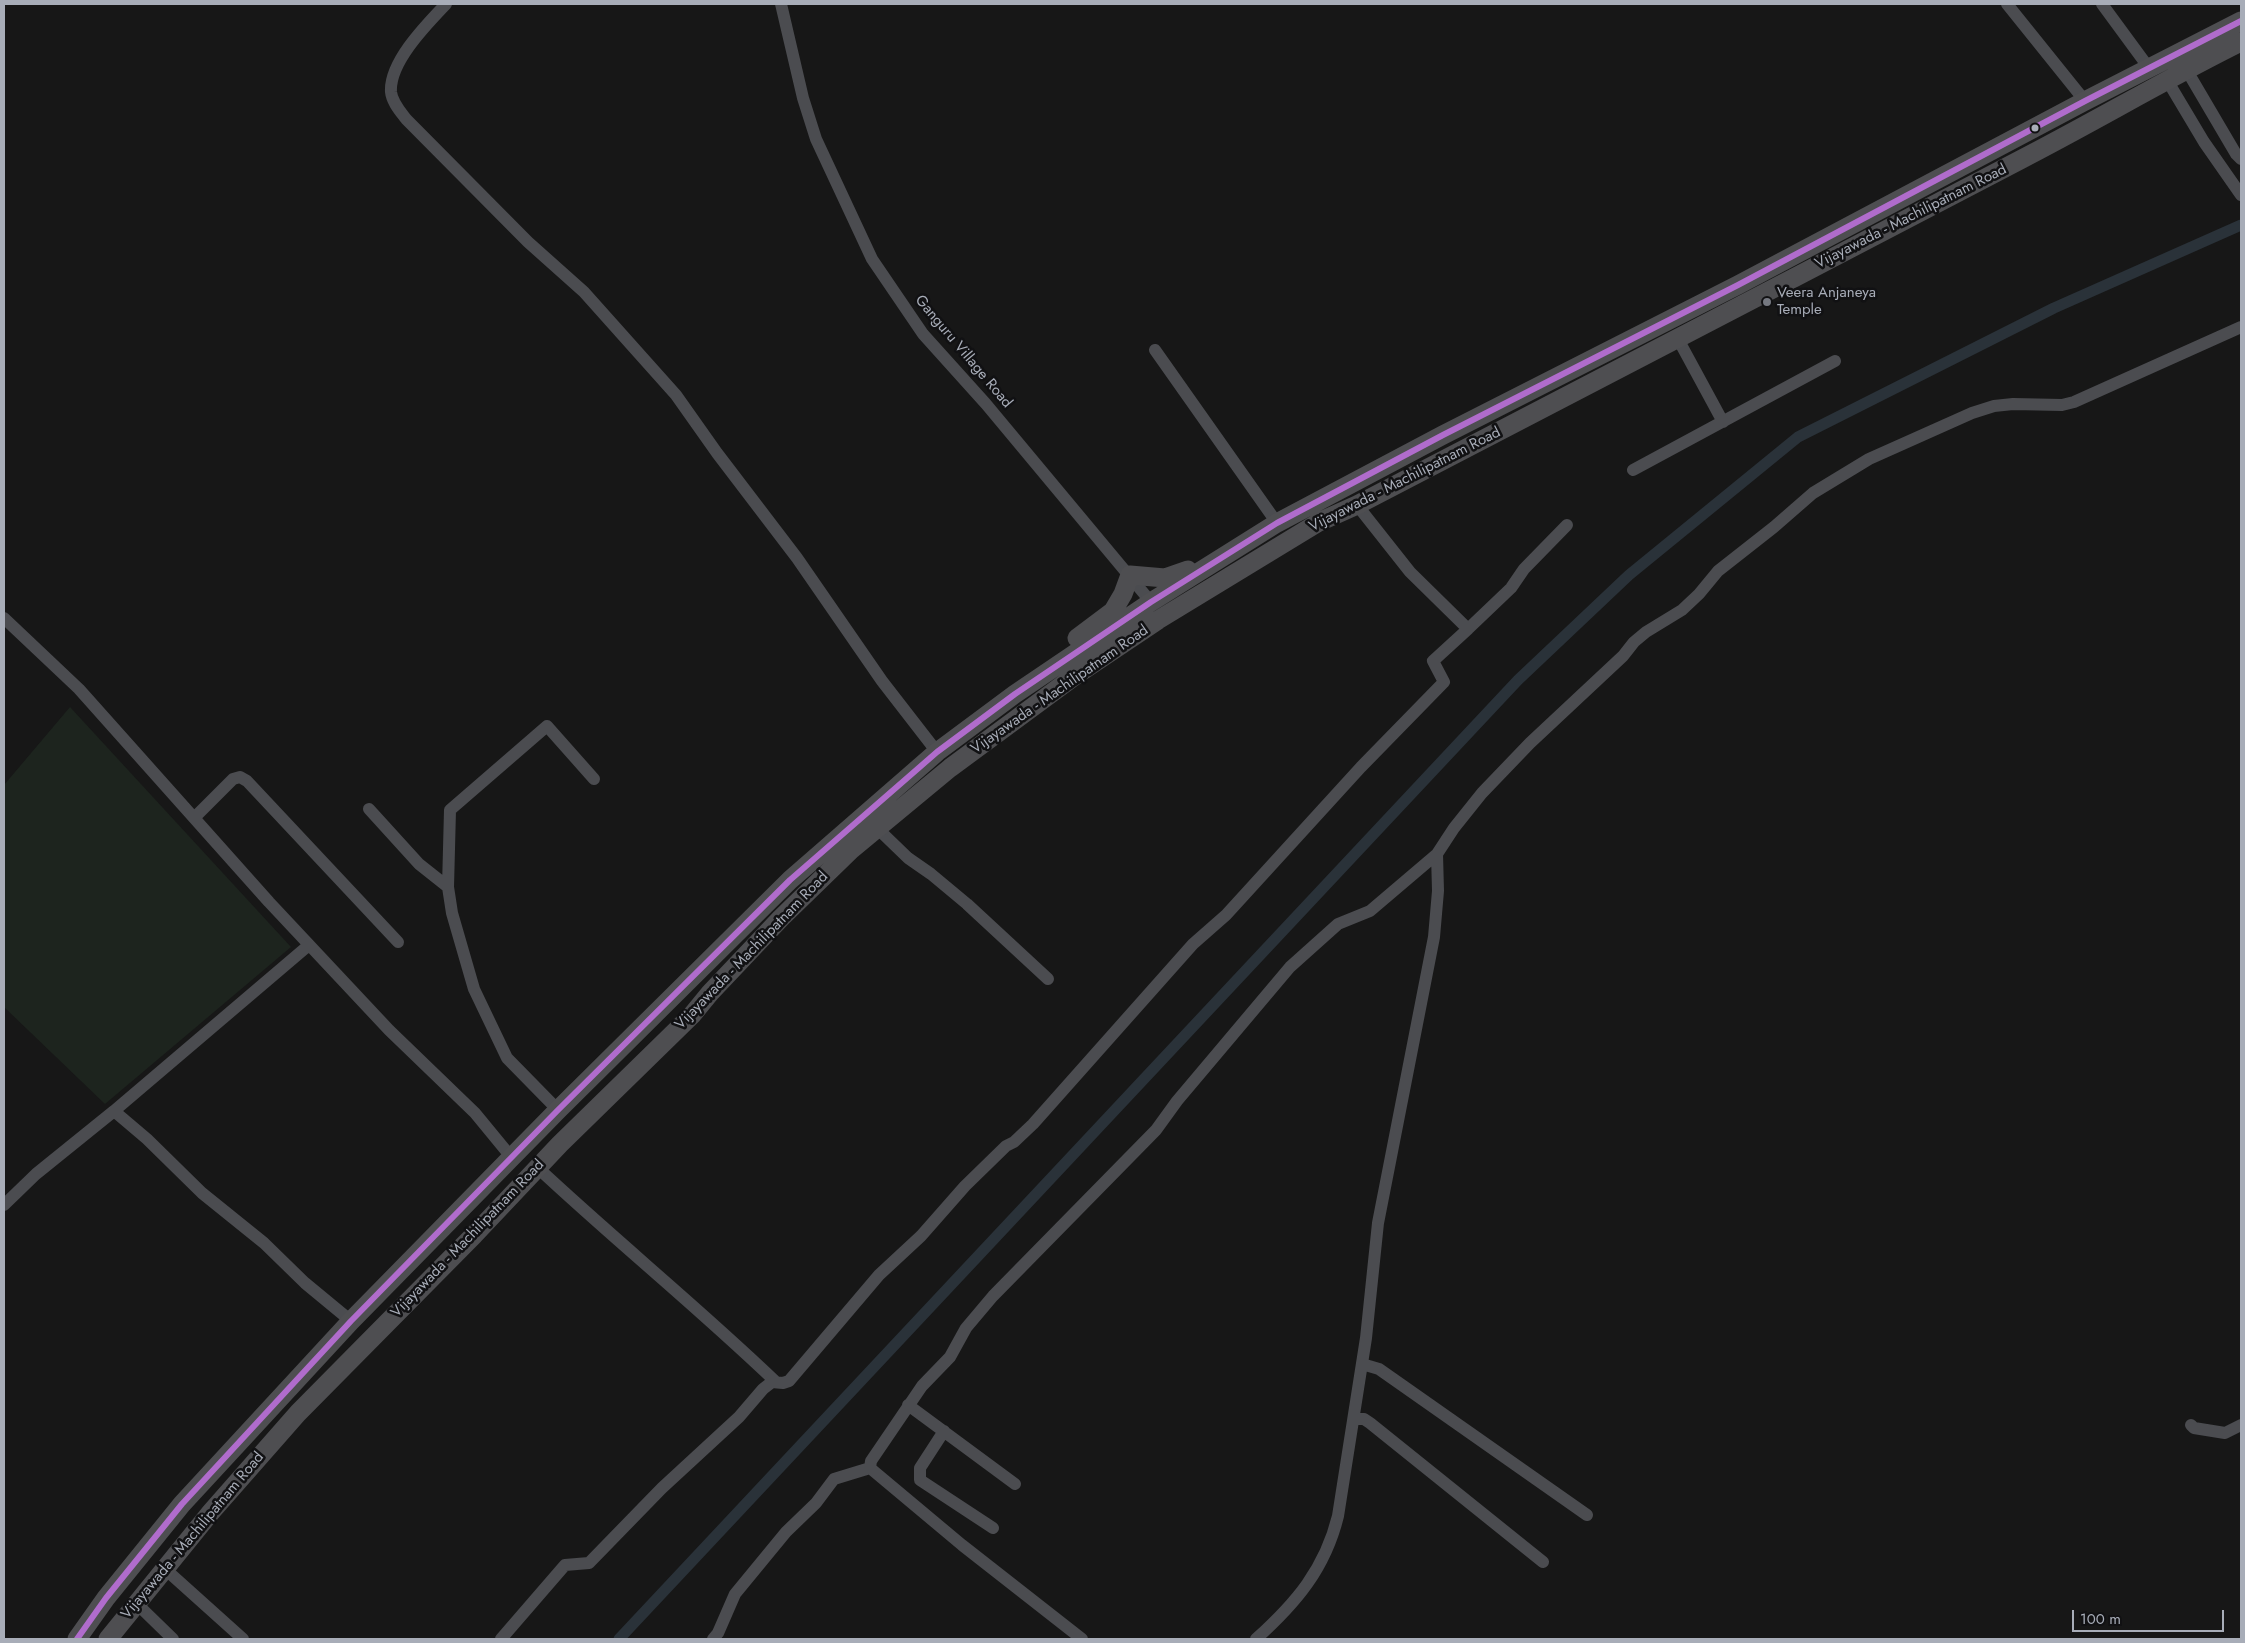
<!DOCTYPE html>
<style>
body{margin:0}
#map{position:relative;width:2245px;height:1643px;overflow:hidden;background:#171717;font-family:Jost,sans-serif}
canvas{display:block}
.frame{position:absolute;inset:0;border:5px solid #a8adb8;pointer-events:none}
.scale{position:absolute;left:2072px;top:1610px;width:152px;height:22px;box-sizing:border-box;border:2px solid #a8adb8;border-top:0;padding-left:6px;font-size:15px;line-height:18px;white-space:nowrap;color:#a8adb8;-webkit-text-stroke:4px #111113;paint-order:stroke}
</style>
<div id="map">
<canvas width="2245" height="1643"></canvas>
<div class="frame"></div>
<div class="scale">100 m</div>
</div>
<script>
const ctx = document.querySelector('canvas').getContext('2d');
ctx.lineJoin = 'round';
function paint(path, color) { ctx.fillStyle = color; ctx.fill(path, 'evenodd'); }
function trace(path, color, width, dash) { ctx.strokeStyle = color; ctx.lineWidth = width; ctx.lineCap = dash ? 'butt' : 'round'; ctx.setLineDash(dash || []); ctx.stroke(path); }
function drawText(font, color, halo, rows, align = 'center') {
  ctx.font = font + ' Jost,sans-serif'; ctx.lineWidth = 5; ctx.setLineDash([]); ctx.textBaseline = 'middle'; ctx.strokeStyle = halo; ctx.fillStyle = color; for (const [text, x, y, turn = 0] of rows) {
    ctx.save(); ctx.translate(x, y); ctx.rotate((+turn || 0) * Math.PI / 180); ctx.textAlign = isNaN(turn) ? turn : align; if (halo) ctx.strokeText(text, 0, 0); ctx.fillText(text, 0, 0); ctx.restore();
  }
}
const green = new Path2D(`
 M70,707L291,947L105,1104L4,1007V785Z`);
const canal = new Path2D(`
 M619,1639L1518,680L1629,575L1798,437L2054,308L2241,225`);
const minor = new Path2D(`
 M446,4C427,24 389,62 391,92C392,102 400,111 406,119L528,242L584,292L676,395L717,453L797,558L882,681L937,752
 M781,4L803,98L816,139L872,259L923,334L986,404L1151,602
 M2007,4L2085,101
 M2102,4L2149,68
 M2186,69L2236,154L2241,159
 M2167,80L2204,142L2241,195
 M1678,339L1723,422
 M1155,350L1277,523
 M1633,470L1835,361
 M4,618L79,689L269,902L389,1030L475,1113L512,1158
 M1468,629L1511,588L1524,569L1567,525
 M369,809L419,864L448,887
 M194,818L233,779L240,777L247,781L398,942
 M878,829L908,858L931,874L967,904L1048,979
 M558,1110L507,1058L474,989L452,913L448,887L450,810L547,726L594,779
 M114,1111L147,1139L202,1193L264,1243L305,1283L351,1321
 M538,1168C616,1241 699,1308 776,1382
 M4,1205L36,1174L114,1111L309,945
 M1362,1364L1379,1369L1587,1515
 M908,1405L1015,1484
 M1354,1419H1364L1370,1423L1543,1562
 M2191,1425L2194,1428L2225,1433L2241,1425
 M944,1431L920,1468V1480L993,1528
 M870,1468L962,1545L1082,1639
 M164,1568L243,1639
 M136,1603L173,1639
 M501,1639L565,1565L589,1563L662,1488L739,1417L763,1389L772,1382L783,1383L789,1381L879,1275L921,1236L965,1186L1006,1146L1014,1142L1033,1124L1193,944L1226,915L1361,767L1444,682L1433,661L1468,629L1410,572L1357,505
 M713,1639L718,1633L735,1594L786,1532L816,1503L834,1479L870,1468L871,1461L922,1386L950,1357L966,1328L993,1296L1156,1130L1177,1101L1290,967L1338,924L1370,911L1437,854L1454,828L1482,793L1530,743L1623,656L1634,642L1646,632L1682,610L1699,594L1718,571L1774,527L1813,493L1869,459L1972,413L1994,406L2013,404L2062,405L2074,402L2241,327
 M1256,1639C1296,1603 1325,1569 1338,1516L1366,1338L1378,1223L1434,937L1438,891L1437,854`);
const highway = new Path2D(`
 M1077,638L1113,611L1123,594L1130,575L1165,578L1188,570
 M77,1639L106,1598L182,1504L351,1321L558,1110L790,880L937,752L1015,694L1151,602L1277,523L1443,435L1738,285L2085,101L2241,21
 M108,1639L211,1512L298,1413L474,1235L560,1144L692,1015L710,993L781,918L851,850L950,768L1076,675L1158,620L1319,522L1357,505C1578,391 1799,275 2020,160C2094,122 2166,79 2241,42`);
const bus1 = new Path2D(`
 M77,1639L106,1598L182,1504L351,1321L558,1110L790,880L937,752L1015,694L1151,602L1277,523L1443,435L1738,285L2085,101L2241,21`);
const markers = [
 [2035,128,4.5,"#a8adb8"],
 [1767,302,5,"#757880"]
];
const streetNames = [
 ["Vijayawada - Machilipatnam Road",1911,217,-27],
 ["Ganguru Village Road",963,352,50],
 ["Vijayawada - Machilipatnam Road",1405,480,-27],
 ["Vijayawada - Machilipatnam Road",1060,690,-35],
 ["Vijayawada - Machilipatnam Road",752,951,-46],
 ["Vijayawada - Machilipatnam Road",468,1239,-46],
 ["Vijayawada - Machilipatnam Road",193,1536,-50]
];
const poiNames = [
 ["Veera Anjaneya",1777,293],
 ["Temple",1777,310]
];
paint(green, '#1d241e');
trace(canal, '#2a3239', 11);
trace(minor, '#4b4c50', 12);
trace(highway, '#4e4e51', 19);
trace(bus1, '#b06ccc', 6);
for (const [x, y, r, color] of markers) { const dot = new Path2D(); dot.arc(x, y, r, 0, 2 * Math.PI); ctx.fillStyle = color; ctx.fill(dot); trace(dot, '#111113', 2); }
drawText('15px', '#a8adb8', '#111113', streetNames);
drawText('15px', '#a8adb8', '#111113', poiNames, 'left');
</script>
